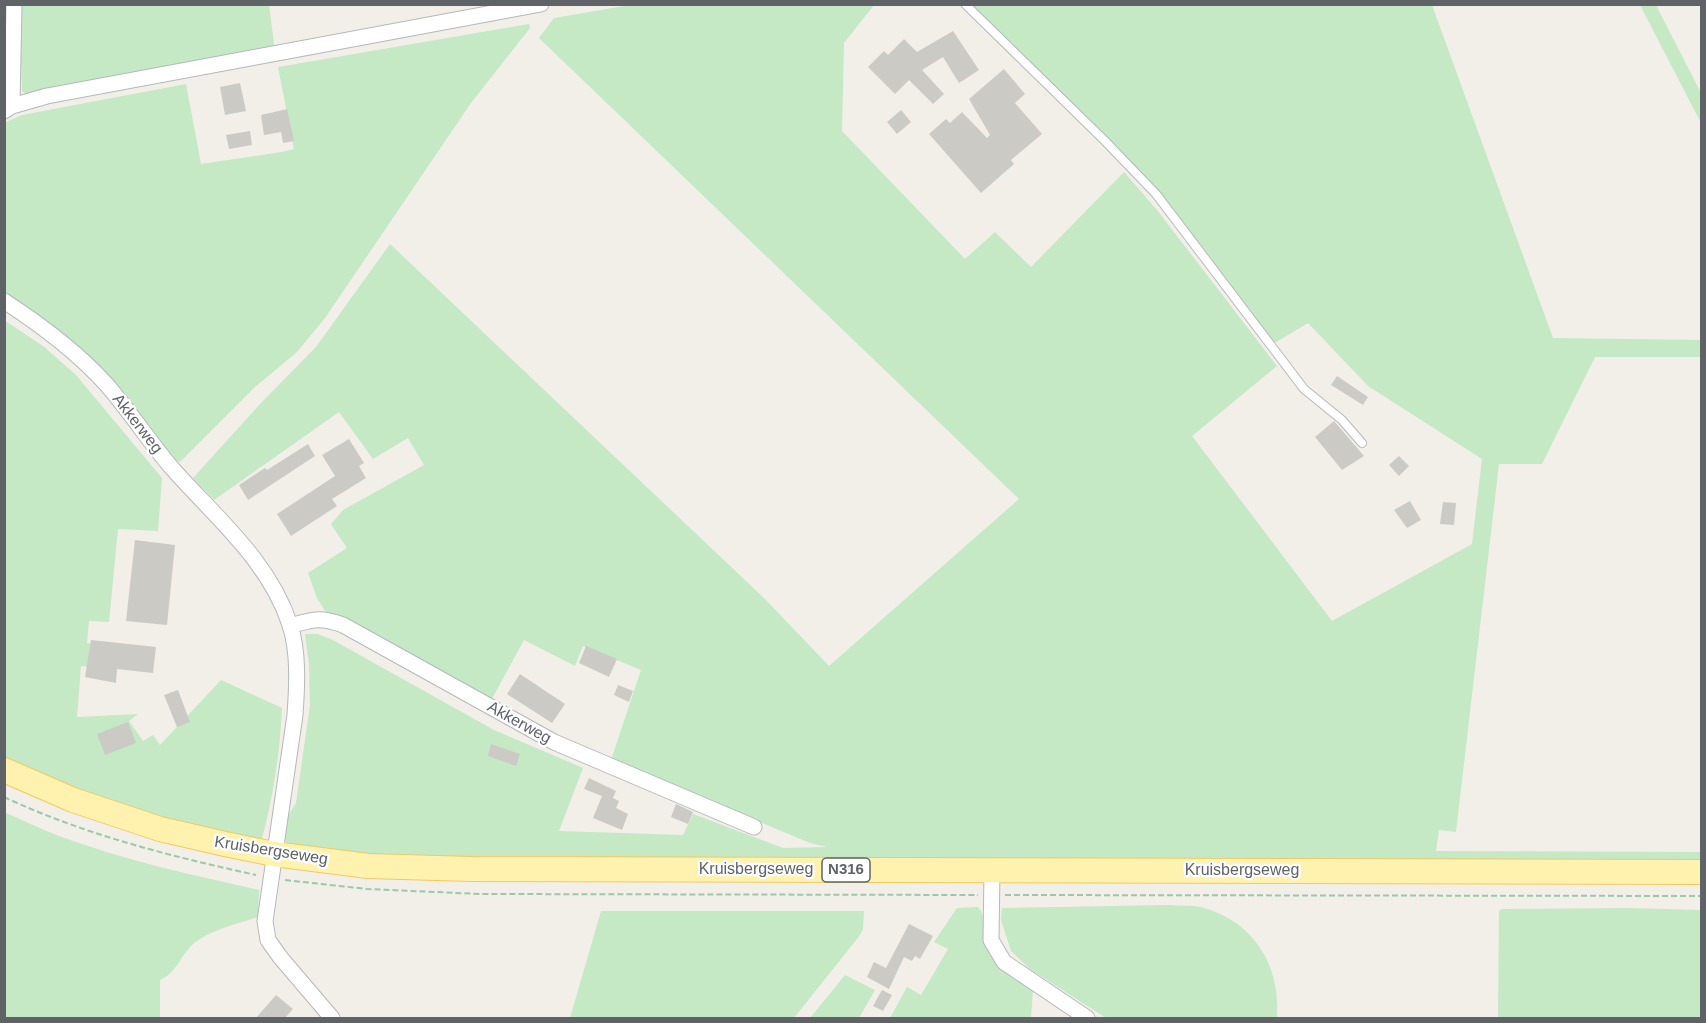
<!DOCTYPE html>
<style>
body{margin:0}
#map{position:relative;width:1706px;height:1023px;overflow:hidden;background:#f1efe8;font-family:Helvetica,sans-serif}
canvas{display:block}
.frame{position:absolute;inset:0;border:6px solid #5f6368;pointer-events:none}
</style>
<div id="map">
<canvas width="1706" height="1023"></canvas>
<div class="frame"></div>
</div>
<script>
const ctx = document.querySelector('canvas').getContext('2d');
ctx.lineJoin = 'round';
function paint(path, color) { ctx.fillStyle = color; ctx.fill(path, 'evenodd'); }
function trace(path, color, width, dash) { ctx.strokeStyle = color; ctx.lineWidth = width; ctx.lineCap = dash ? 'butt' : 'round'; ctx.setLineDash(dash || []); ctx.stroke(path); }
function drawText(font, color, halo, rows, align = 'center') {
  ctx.font = font + ' Helvetica,sans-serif'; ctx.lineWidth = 4.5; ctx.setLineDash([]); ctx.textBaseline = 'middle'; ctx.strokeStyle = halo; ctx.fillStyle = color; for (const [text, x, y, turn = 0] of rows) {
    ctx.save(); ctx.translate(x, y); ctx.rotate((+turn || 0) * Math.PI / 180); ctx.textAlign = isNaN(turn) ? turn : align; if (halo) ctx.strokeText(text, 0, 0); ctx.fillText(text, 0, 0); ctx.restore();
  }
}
const green = new Path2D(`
 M19,5H269L275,51L30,96L22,91Z
 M630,5H874L844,43L842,131L965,259L995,232L1031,267L1124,172L1157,210L1277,366L1192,436L1332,621L1472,544L1482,459L1368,386L1308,323L1273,344L1174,212L976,10L972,5H1432L1553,338L1702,340L1701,357H1595L1542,464H1499L1456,832L1439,830L1436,851L1701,852V864L415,861L296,847L287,843L283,837L286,819L296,803L310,705L309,664L305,634H317L331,639L494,730L583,768L559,831L683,835L693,814L783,848L827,847L810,843L611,760L641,670L583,646L575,666L524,640L488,706L325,611L317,598L308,573L347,548L331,524L343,510L424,465L408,438L373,459L339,412L214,500L193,478L261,403L316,347L390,244L765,599L829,666L1019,499L539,38L554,18Z
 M1640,5H1656L1701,93V123Z
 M529,24L530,28L471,103L325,318L297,352L255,387L181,461L178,462L78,352L5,301L4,123L22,115L186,84L201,164L282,152L294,149L278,67Z
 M4,320L43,346L76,375L162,478L158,531L118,529L109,622L89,621L87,643L92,644L90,667L81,666L77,717L138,714L129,721L143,741L153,735L160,745L221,680L282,708C280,752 273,799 261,842L235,839L111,804L5,760Z
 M4,812C23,820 41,829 59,836C124,860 192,875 259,890L258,917C237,924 209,930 192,945C180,957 176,973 160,980V1018H5Z
 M1168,905C1179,906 1191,905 1201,907C1254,921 1281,966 1277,1018H1106L1030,969L1011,951L1001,920L1002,908Z
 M978,907L981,911L994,948L1033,990L1031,1018H890L907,987L921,995L948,949L934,942L957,908Z
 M1627,908L1701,910V1018H1498L1499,911L1502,909Z
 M601,911H864L863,929L860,935L794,1018H570Z
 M845,975L875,990L859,1018H810Z`);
const building = new Path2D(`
 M953,31L979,70L959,83L943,57L922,70L944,94L933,104L909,80L895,94L868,67L884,51L888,55L904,39L917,52Z
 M1004,69L1025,94L1015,103L1042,134L1011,160L1014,164L981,193L929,134L946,119L950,123L962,112L987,138L990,135L969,99Z
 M240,83L246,111L225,115L220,87Z
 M287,109L294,141L283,143L281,132L264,135L261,115Z
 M901,110L911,122L897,134L887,122Z
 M250,131L252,145L229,149L226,135Z
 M1337,376L1368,397L1363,405L1331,385Z
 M1334,421L1364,456L1342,470L1315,437Z
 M349,439L364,463L359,466L366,478L332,499L337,506L291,536L277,514L335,476L322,455Z
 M308,444L315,456L248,500L239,485L265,468L267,470Z
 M1399,456L1409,466L1399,476L1389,465Z
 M1410,501L1421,520L1407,528L1394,510Z
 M1443,502L1456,503L1454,525L1440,524Z
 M135,540L175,545L167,625L126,621Z
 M91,640L156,647L153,673L117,669L116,683L85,677Z
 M586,646L617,659L609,677L579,663Z
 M520,674L565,704L552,723L507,694Z
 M618,685L633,691L629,702L614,695Z
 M178,690L190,722L177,727L164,695Z
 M128,722L136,743L105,755L97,734Z
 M491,744L520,754L516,766L488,756Z
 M589,778L616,791L613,798L619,801L616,808L628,814L622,830L593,818L602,796L584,789Z
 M676,804L693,812L688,824L671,817Z
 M909,924L933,936L920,959L915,956L912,961L904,957L889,989L867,977L874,962L886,968Z
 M882,990L892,995L883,1011L873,1006Z
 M276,995L293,1009L285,1018H256Z`);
const path = new Path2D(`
 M4,797C85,835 170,856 256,875
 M285,880L367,889L481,894L978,895
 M1005,895L1702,896`);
const service = new Path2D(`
 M965,4L1105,141L1156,194L1304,389L1342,420L1362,443`);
const minor = new Path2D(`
 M12,106L47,96L541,4
 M4,111L12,106L14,4
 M4,301C41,325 76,351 106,384C129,410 148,440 171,467C214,516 269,560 290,625C299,653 297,686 295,715L265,921L268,940L280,957L332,1018
 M290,626C313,619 321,617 343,625L554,742L754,827
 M992,871L991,940L1004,962L1087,1018`);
const primary = new Path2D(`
 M4,770L73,800L160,829L225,844L274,854L368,866L471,869L1702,872`);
const shields = [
 [846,870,48]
];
const shieldNames = [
 ["N316",846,870]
];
const streetNames = [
 ["Akkerweg",137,424,52],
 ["Akkerweg",519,723,29],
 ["Kruisbergseweg",271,851,9],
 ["Kruisbergseweg",756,870],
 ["Kruisbergseweg",1242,871]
];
paint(green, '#c5e8c5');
paint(building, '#cccac5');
trace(service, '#b5b8bc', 10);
trace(minor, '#b5b8bc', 17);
trace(primary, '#f2c960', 26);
trace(path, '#9cc7a9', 2, [6, 3]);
trace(service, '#fff', 8);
trace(minor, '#fff', 15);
trace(primary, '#fff2af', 24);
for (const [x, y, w] of shields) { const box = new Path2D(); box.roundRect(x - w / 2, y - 12, w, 24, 4.5); ctx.fillStyle = '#fff'; ctx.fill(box); trace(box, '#5f6368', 1.5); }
drawText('bold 15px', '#5f6368', null, shieldNames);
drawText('16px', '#5f6368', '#fff', streetNames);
</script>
